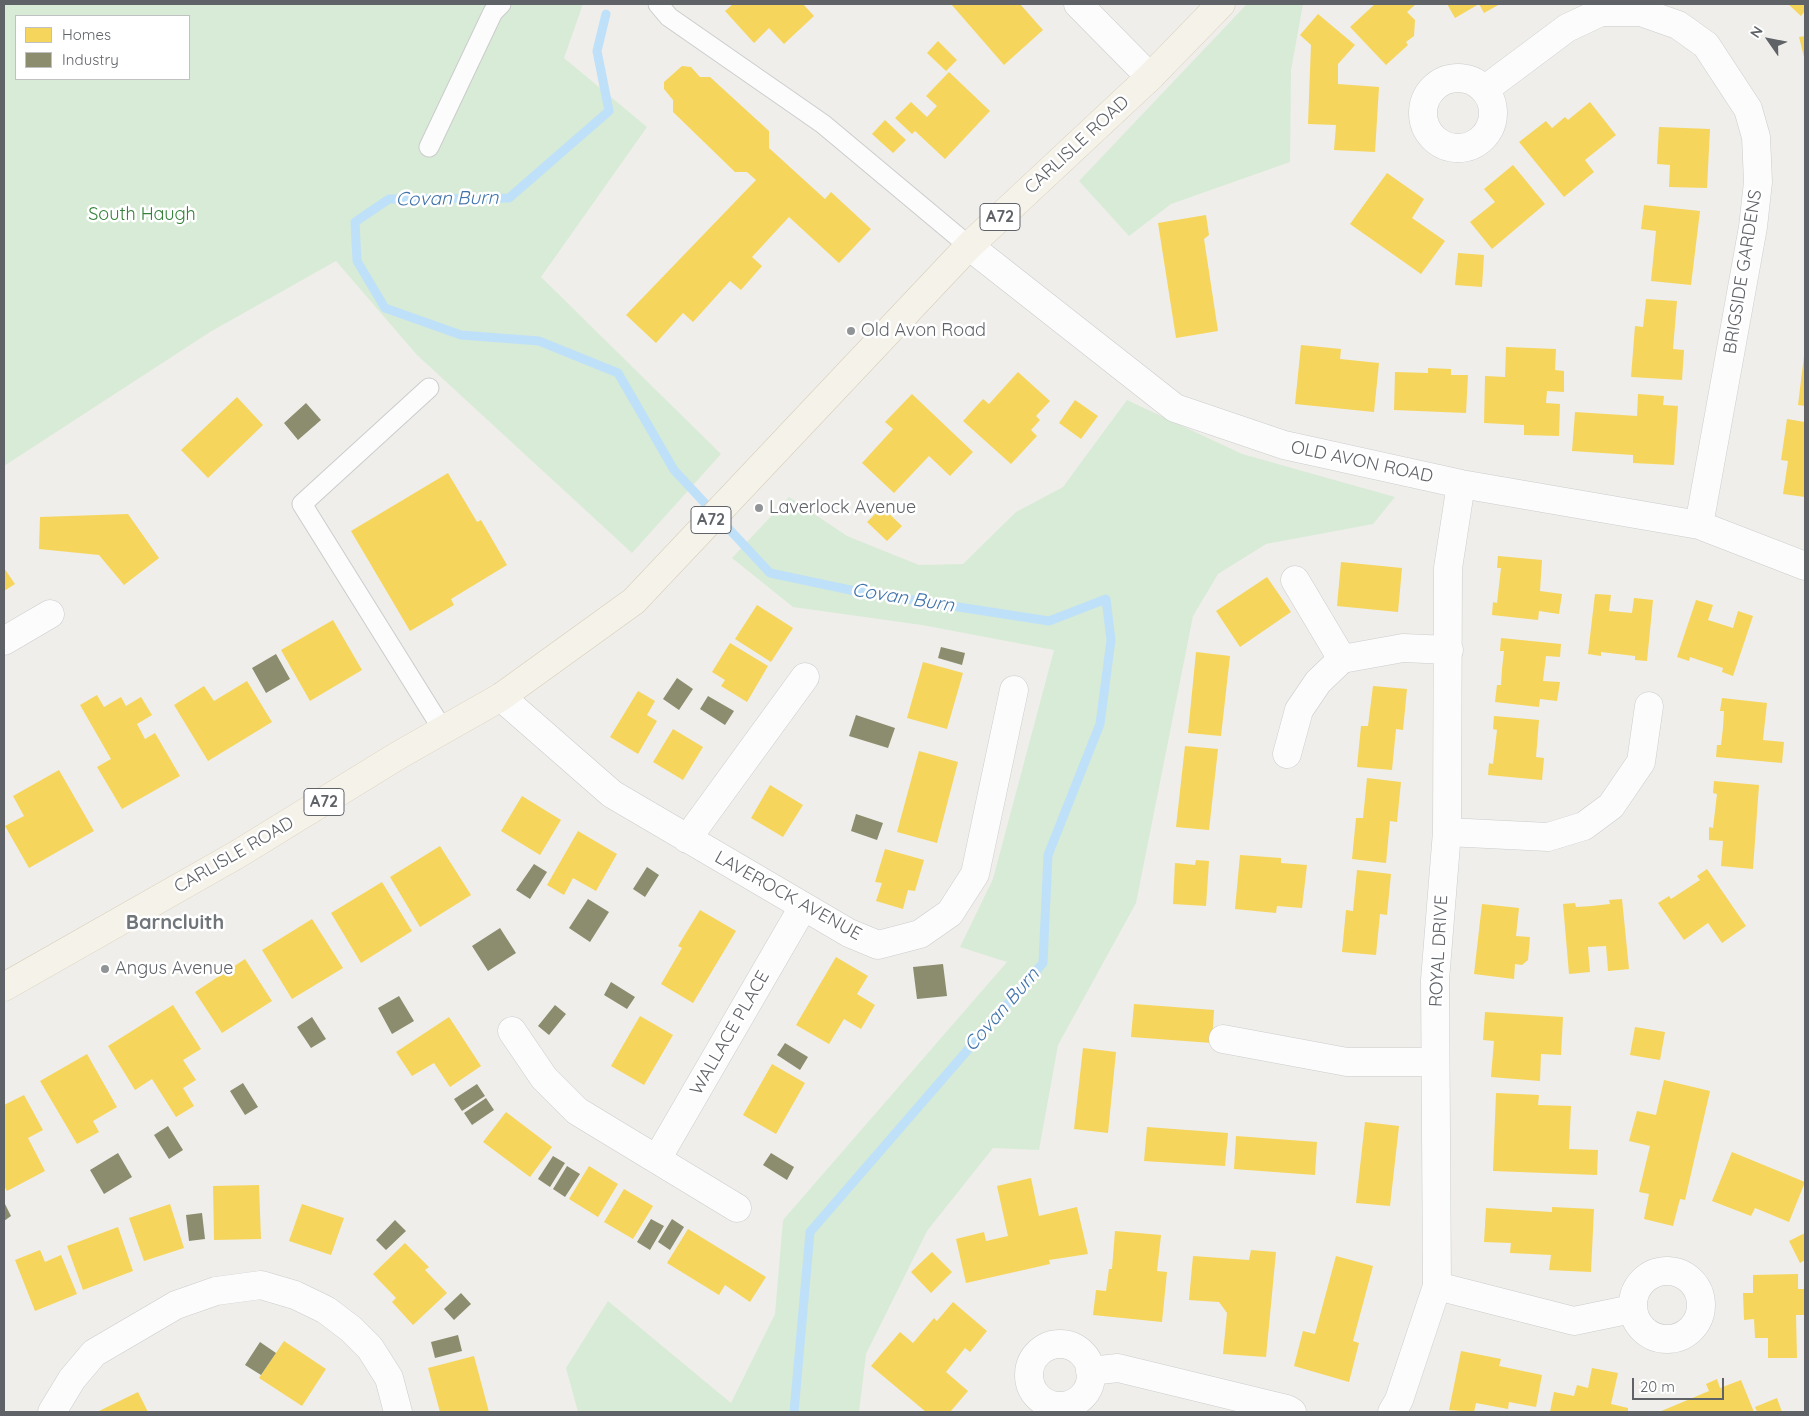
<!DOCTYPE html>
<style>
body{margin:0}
#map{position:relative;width:1809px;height:1416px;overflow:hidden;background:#efeeea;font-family:Quicksand,sans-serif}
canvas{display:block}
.frame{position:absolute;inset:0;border:5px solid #5f6368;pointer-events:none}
.legend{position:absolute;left:15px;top:15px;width:175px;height:65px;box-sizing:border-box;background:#fff;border:1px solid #bfc1c3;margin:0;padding:6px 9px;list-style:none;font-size:15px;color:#5f6368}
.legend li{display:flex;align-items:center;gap:10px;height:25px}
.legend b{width:25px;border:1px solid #bfc1c3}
.north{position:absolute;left:1744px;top:15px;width:50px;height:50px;-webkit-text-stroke:4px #fff;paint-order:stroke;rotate:303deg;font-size:14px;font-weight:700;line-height:20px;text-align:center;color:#5f6368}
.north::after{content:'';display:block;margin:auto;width:18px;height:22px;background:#5f6368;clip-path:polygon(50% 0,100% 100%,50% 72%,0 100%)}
.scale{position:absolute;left:1632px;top:1378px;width:92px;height:22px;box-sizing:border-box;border:2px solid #5f6368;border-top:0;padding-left:6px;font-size:15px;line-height:18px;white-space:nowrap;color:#5f6368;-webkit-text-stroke:4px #fff;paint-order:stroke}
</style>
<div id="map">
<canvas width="1809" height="1416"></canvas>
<div class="frame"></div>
<ul class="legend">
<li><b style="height:14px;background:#f6d55c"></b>Homes</li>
<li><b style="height:14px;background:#8c8c6e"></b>Industry</li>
</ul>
<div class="north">N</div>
<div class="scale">20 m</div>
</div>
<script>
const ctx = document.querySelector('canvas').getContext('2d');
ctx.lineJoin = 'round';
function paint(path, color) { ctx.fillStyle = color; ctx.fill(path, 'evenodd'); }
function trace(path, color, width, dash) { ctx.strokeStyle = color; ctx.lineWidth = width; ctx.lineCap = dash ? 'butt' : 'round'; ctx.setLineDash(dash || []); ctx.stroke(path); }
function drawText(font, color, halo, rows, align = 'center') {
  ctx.font = font + ' Quicksand,sans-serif'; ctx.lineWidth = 5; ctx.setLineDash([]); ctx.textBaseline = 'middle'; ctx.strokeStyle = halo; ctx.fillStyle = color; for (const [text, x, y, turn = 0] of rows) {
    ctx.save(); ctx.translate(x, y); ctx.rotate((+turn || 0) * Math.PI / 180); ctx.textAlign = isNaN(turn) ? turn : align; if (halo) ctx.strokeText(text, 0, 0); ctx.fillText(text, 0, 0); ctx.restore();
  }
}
const green = new Path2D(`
 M4,4H583L564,58L647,127L541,277L721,454L632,553L417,355L336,261L210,332L4,466ZM16,16H189V79H16Z
 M1247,4H1303L1291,70L1290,162L1171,204L1129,236L1079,181Z
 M1127,400L1242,454L1395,497L1373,524L1266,544L1218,574L1193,616L1136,903L1058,1045L1039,1150L993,1148L927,1231L866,1354L859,1412H578L566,1368L608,1301L731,1403L775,1314L783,1220L1007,962L960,947L993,879L1054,650L922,625L793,607L732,558L789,497L847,536L919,565L963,564L1016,512L1063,487Z`);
const homes = new Path2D(`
 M733,4H803L814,16L784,44L769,28L754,43L725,11Z
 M951,4H1020L1043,30L1004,65Z
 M1375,4H1416L1407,12L1415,20L1414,36L1406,42L1408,45L1386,65L1350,27Z
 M1447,4H1500L1484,13L1479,4L1455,18Z
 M1788,4H1805V11L1801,16Z
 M1318,14L1355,45L1338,64V84L1379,87L1375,152L1334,150L1336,125L1308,124L1311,45L1300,35Z
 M1805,36V61L1799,37Z
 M938,41L957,60L946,71L927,53Z
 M682,66L691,67L700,77H710L769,131V148L825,199L831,192L871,229L839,263L789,217L752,257L762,266L741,290L730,281L693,322L683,313L656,343L626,315L756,180L747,172H735L673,112V100L664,89V82Z
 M949,72L990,111L945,159L915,131L912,134L895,118L911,102L927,117L937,106L926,96Z
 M1590,102L1616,135L1585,160L1594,172L1564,197L1519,142L1546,121L1552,128L1565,117L1568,120Z
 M885,120L906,140L893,153L872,134Z
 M1659,127L1710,129L1707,188L1669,187L1670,165L1657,164Z
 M1513,165L1545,204L1492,249L1470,222L1495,202L1484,189Z
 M1387,173L1424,199L1412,218L1445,241L1421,274L1350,224Z
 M1644,205L1700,211L1691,285L1651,281L1656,231L1641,229Z
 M1206,215L1209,235L1204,239L1218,331L1176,338L1158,223Z
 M1458,253L1484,255L1482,287L1455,285Z
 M1646,299L1677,301L1673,349L1684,350L1682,380L1631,377L1635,326L1643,327Z
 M1301,345L1341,349L1340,359L1379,363L1374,412L1295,404Z
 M1506,347L1556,349L1555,370L1564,371V392L1547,391L1546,403L1560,404L1559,436L1524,435V425L1484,423L1485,376L1505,377Z
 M1804,356H1805V406L1798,405Z
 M1428,368L1451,369V375H1468L1466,413L1394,410L1395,372L1428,373Z
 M1018,372L1050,401L1036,416L1040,420L1031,430L1037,436L1011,464L963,421L983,399L989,404Z
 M912,394L973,452L950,476L929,456L894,493L862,463L893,429L885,422Z
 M1638,394L1664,396L1663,405L1678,406L1674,465L1633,463V455L1572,451L1575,412L1637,416Z
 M237,397L263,425L208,478L181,450Z
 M1075,400L1098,416L1081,439L1059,423Z
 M1787,419L1805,422V497L1783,494L1788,461L1781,460Z
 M448,473L477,522L481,520L507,565L451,599L454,605L410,631L351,531Z
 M882,507L902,526L887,541L867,522Z
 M128,514L159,558L124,585L99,555L39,549L40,517Z
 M1498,556L1542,560L1540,591L1562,594L1559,614L1539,611L1538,620L1492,615L1493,602L1497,603L1501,568H1497Z
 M1341,562L1402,568L1398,612L1337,606Z
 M4,568L15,584L4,591Z
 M1267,577L1291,612L1240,647L1216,611Z
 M1595,594L1611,595L1609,611L1632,613L1634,598L1653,600L1647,661L1635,660V656L1601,652V656L1588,654Z
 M1696,600L1713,605L1708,620L1733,628L1738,611L1753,616L1733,676L1722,672L1723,668L1690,657L1689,661L1677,657Z
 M757,605L793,628L771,662L735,639Z
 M333,620L362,670L310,701L281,650Z
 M1501,638L1561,644L1560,657L1546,656L1543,681L1560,682L1557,701L1540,699L1539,707L1495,702L1497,685H1501L1502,669L1504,651H1500Z
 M730,643L768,666L747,702L721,686L725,680L712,672Z
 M1196,652L1230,656L1221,736L1188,733Z
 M923,662L963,673L947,729L907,718Z
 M247,681L272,722L208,761L174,705L204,686L214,701Z
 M1373,686L1407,689L1403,730L1396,729L1392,770L1357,767L1361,726H1368Z
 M638,691L655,701L647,715L657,721L638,754L610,737Z
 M97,695L104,707L121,697L126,706L141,697L152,715L137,724L145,739L155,733L180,776L122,809L97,767L111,759L80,705Z
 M1722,698L1767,703L1763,740L1784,742L1782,763L1716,757L1717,745H1721L1723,728L1724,711H1720Z
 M1494,716L1539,720L1536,757L1544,758L1542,780L1488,775L1489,763L1493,764L1497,730L1493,729Z
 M673,729L703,747L683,780L653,762Z
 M1185,746L1218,749L1209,830L1176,827Z
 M919,751L958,762L937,843L897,832Z
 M59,770L94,831L29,868L5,826L24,816L13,796Z
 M1367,778L1401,782L1397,822L1390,821L1386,863L1352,859L1356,818H1363Z
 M1714,781L1759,785L1753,869L1721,866L1723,841L1709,840V827L1713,828L1717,794L1713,793Z
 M770,785L803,805L783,837L751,818Z
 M522,796L561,820L540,855L501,831Z
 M578,831L617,854L596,891L573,878L564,895L547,885Z
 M440,846L471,895L420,927L390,877Z
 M885,849L924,860L915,891L908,890L903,909L876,901L882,883L875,882Z
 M1240,855L1281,858V863L1307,865L1302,908L1277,906L1276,913L1235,909Z
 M1196,860L1209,861L1206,906L1173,904L1175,863L1195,865Z
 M1707,869L1746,926L1722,943L1708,923L1684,940L1658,903L1669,896L1671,899L1700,880L1697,876Z
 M1357,870L1391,874L1387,915L1380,914L1376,955L1342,952L1346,910L1353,911Z
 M382,882L412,931L361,963L331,913Z
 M1622,899L1629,969L1608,971L1606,946L1588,947L1590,972L1569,974L1563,904L1575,903L1576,907L1592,906L1610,904L1609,900Z
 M1482,904L1519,908L1516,936L1530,937L1528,960L1522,965L1515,964L1514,979L1474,974Z
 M700,910L736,931L693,1003L661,984L682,948L678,946Z
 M312,919L343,968L292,999L262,950Z
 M836,957L868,976L857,994L875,1005L861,1029L844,1019L829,1044L796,1025Z
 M245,959L272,1001L222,1033L195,992Z
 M1134,1004L1214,1010L1212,1043L1131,1037Z
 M173,1005L201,1049L183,1060L196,1080L183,1088L194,1106L176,1117L152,1079L135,1090L108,1046Z
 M1485,1012L1563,1017L1561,1055L1541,1054L1540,1081L1491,1077L1494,1041L1483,1040Z
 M640,1016L673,1035L644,1085L611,1066Z
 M449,1017L481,1066L450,1087L434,1063L412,1076L396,1052Z
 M1635,1027L1665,1032L1660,1060L1630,1055Z
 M1083,1048L1116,1052L1108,1133L1074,1129Z
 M87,1054L117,1107L93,1121L99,1132L77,1144L40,1081Z
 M772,1064L805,1083L776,1134L743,1115Z
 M1664,1080L1710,1091L1685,1200L1680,1199L1673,1226L1644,1219L1649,1194L1639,1192L1650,1146L1629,1141L1637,1111L1656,1115Z
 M1496,1093L1539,1095L1538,1105L1571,1106L1569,1149L1598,1150L1597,1175L1493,1171Z
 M24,1095L43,1130L28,1138L45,1171L7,1191L4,1186V1105Z
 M506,1112L552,1147L530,1177L483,1142Z
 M1365,1122L1399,1126L1390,1206L1356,1203Z
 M1147,1127L1228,1133L1225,1166L1144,1161Z
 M1236,1136L1317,1142L1315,1175L1234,1169Z
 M1732,1152L1805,1182L1789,1222L1755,1208L1751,1216L1712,1201Z
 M589,1166L618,1184L598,1217L569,1199Z
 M1031,1178L1039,1216L1077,1207L1088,1254L1049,1260L1050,1264L966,1283L956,1239L984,1232L986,1241L1008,1236L997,1186Z
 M259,1185L261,1239L214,1240L213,1186Z
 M624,1189L653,1206L633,1239L604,1222Z
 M170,1204L184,1248L144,1261L129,1218Z
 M302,1204L344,1218L331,1255L289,1241Z
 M1552,1207L1594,1209L1591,1272L1549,1270L1551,1255L1510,1253L1511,1243L1484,1242L1486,1208L1552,1212Z
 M118,1227L133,1271L83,1290L67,1246Z
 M688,1229L766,1277L750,1302L725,1285L719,1295L667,1263Z
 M1115,1231L1161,1235L1157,1271L1167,1272L1162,1322L1093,1315L1096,1290L1106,1291L1109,1269H1112Z
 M1805,1233V1260L1800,1263L1789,1241Z
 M405,1243L429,1267L425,1270L447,1293L413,1325L392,1302L396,1298L373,1274Z
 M40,1250L45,1262L61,1255L77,1294L35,1311L15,1260Z
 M1251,1250L1276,1252L1266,1357L1223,1354L1227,1313L1219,1302L1189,1300L1193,1256L1249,1260Z
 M932,1252L952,1272L931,1293L911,1272Z
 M1336,1256L1373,1266L1353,1341L1359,1343L1349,1382L1294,1366L1303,1331L1315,1334Z
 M1798,1274V1289H1805V1315H1796L1797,1358H1768V1338H1755L1754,1319L1744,1320L1743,1293H1753V1275Z
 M953,1302L987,1331L970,1352L965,1348L946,1372L968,1391L950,1412H926L871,1366L900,1332L913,1343L934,1318L937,1321Z
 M284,1341L326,1369L302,1406L259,1378Z
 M1461,1351L1501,1359L1499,1366L1542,1375L1536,1407L1509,1402L1508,1409L1476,1403L1474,1412L1449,1410Z
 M474,1356L489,1412H440L428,1368Z
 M1592,1368L1618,1373L1611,1404L1628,1408V1412H1550L1554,1392L1574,1396L1577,1385L1588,1388Z
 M1717,1379L1720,1388L1741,1380L1754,1412H1659L1709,1391L1706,1384Z
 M138,1392L148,1412H97Z
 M1777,1398L1782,1412H1757L1755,1407Z`);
const industry = new Path2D(`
 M306,403L321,420L298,440L284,423Z
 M941,647L965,653L962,665L938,658Z
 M276,654L290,679L266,693L252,668Z
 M677,678L693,689L679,710L663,699Z
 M708,696L734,711L725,725L700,709Z
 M856,715L895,728L888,748L849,736Z
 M856,814L883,823L877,840L851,831Z
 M534,864L547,872L530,899L516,890Z
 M647,867L659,875L645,897L633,889Z
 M588,899L609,912L590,942L569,928Z
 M500,928L516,953L488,971L472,946Z
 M943,964L947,996L917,999L913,967Z
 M611,982L635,997L627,1009L604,995Z
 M399,996L414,1021L392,1034L378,1008Z
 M555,1005L566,1014L549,1035L538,1026Z
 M312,1017L326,1039L311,1048L297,1027Z
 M785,1043L808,1057L800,1070L777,1055Z
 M243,1083L258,1107L245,1115L230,1091Z
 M477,1084L485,1096L462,1111L454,1099Z
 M486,1098L494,1110L472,1125L464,1113Z
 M168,1126L183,1150L169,1159L154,1135Z
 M118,1153L132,1177L104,1194L90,1170Z
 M771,1153L794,1167L787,1180L763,1165Z
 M553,1156L565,1163L550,1187L538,1179Z
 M567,1166L580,1174L565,1197L553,1189Z
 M4,1202L11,1216L4,1221Z
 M202,1213L205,1239L189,1241L186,1215Z
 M651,1219L664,1226L650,1250L637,1242Z
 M672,1219L684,1227L670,1250L658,1242Z
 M395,1220L406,1231L386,1250L376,1240Z
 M461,1293L471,1304L454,1320L444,1309Z
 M458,1335L462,1351L435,1358L431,1342Z
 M260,1342L276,1353L261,1375L245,1365Z`);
const stream = new Path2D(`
 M606,14L597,51L609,111L509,198L389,199L355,222L357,261L385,308L461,335L539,341L618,373L674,470L770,573L855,591L1049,621L1106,599L1111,640L1100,724L1048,855L1043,963L810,1232L794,1412`);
const lane = new Path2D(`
 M658,4L669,17L823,124L969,246
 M429,147L493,12L501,4
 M429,388L302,504L443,730`);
const street = new Path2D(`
 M1078,4L1150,77
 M1423 113a35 35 0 1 1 70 0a35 35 0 1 1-70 0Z
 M1484,90L1567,28L1601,12H1641L1678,25L1706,45L1748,109L1756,137L1758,182L1753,227L1699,525
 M969,246L1175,408L1284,445L1461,484L1699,525L1805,566
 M1295,580L1342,659
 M4,641L50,614
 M501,697L612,794L849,933L878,945L920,934L950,913L975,874L1014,690
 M1287,754L1299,710L1318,682L1342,659L1403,648L1449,650
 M1447,832L1548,837L1584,826L1611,806L1641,762L1649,706
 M687,839L805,677
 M512,1031L544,1078L577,1111L737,1208
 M1223,1039L1347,1062H1435
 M657,1159L803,907
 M1633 1305a34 34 0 1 1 68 0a34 34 0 1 1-68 0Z
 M1437,1286L1574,1321L1632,1309
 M1029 1375a31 31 0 1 1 62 0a31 31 0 1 1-62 0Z
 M1090,1371L1118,1368L1287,1409L1292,1412
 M52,1412L72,1379L94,1353L176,1305L216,1291L261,1285L295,1295L326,1310L351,1329L370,1348L389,1378L398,1412
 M1392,1412L1399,1400L1437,1286L1435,980L1447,832L1448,568L1461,484`);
const primary = new Path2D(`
 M4,987L238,854L399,755L501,697L634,601L969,246L1150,77L1221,4`);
const markers = [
 [851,331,5,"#919496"],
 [759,508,5,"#919496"],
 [105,969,5,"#919496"]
];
const shields = [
 [1000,217,40],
 [711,520,40],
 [324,802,40]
];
const shieldNames = [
 ["A72",1000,217],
 ["A72",711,520],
 ["A72",324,802]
];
const streetNames = [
 ["CARLISLE ROAD",1077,145,-43],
 ["BRIGSIDE GARDENS",1743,272,-81],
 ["OLD AVON ROAD",1362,462,12],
 ["CARLISLE ROAD",234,855,-30],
 ["LAVEROCK AVENUE",788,896,29],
 ["ROYAL DRIVE",1439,951,-87],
 ["WALLACE PLACE",730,1033,-60]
];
const parkNames = [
 ["South Haugh",142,215]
];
const poiNames = [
 ["Old Avon Road",861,331],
 ["Laverlock Avenue",769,508],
 ["Angus Avenue",115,969]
];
const waterNames = [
 ["Covan Burn",447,199,-1],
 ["Covan Burn",903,598,9],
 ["Covan Burn",1002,1010,-49]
];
const quarterNames = [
 ["Barncluith",175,923]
];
paint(green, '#d8ebd6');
paint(homes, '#f6d55c');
paint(industry, '#8c8c6e');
trace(stream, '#bfe0f9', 9);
trace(lane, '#cbcccc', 21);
trace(street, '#cbcccc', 29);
trace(primary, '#d7ceb8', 29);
trace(lane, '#fdfcfc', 19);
trace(street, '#fdfcfc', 28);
trace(primary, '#f4f2e9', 28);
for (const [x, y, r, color] of markers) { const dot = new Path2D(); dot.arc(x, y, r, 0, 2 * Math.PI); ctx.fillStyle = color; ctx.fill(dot); trace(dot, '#fff', 2); }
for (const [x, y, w] of shields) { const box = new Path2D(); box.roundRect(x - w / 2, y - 13.5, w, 27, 4); ctx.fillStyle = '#fff'; ctx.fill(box); trace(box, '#5f6368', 1); }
drawText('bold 16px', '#5f6368', null, shieldNames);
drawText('18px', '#5f6368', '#fff', streetNames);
drawText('18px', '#348238', '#fff', parkNames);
drawText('18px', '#5f6368', '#fff', poiNames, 'left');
drawText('italic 19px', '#4174aa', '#fff', waterNames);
drawText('bold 20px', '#70757a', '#fff', quarterNames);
</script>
